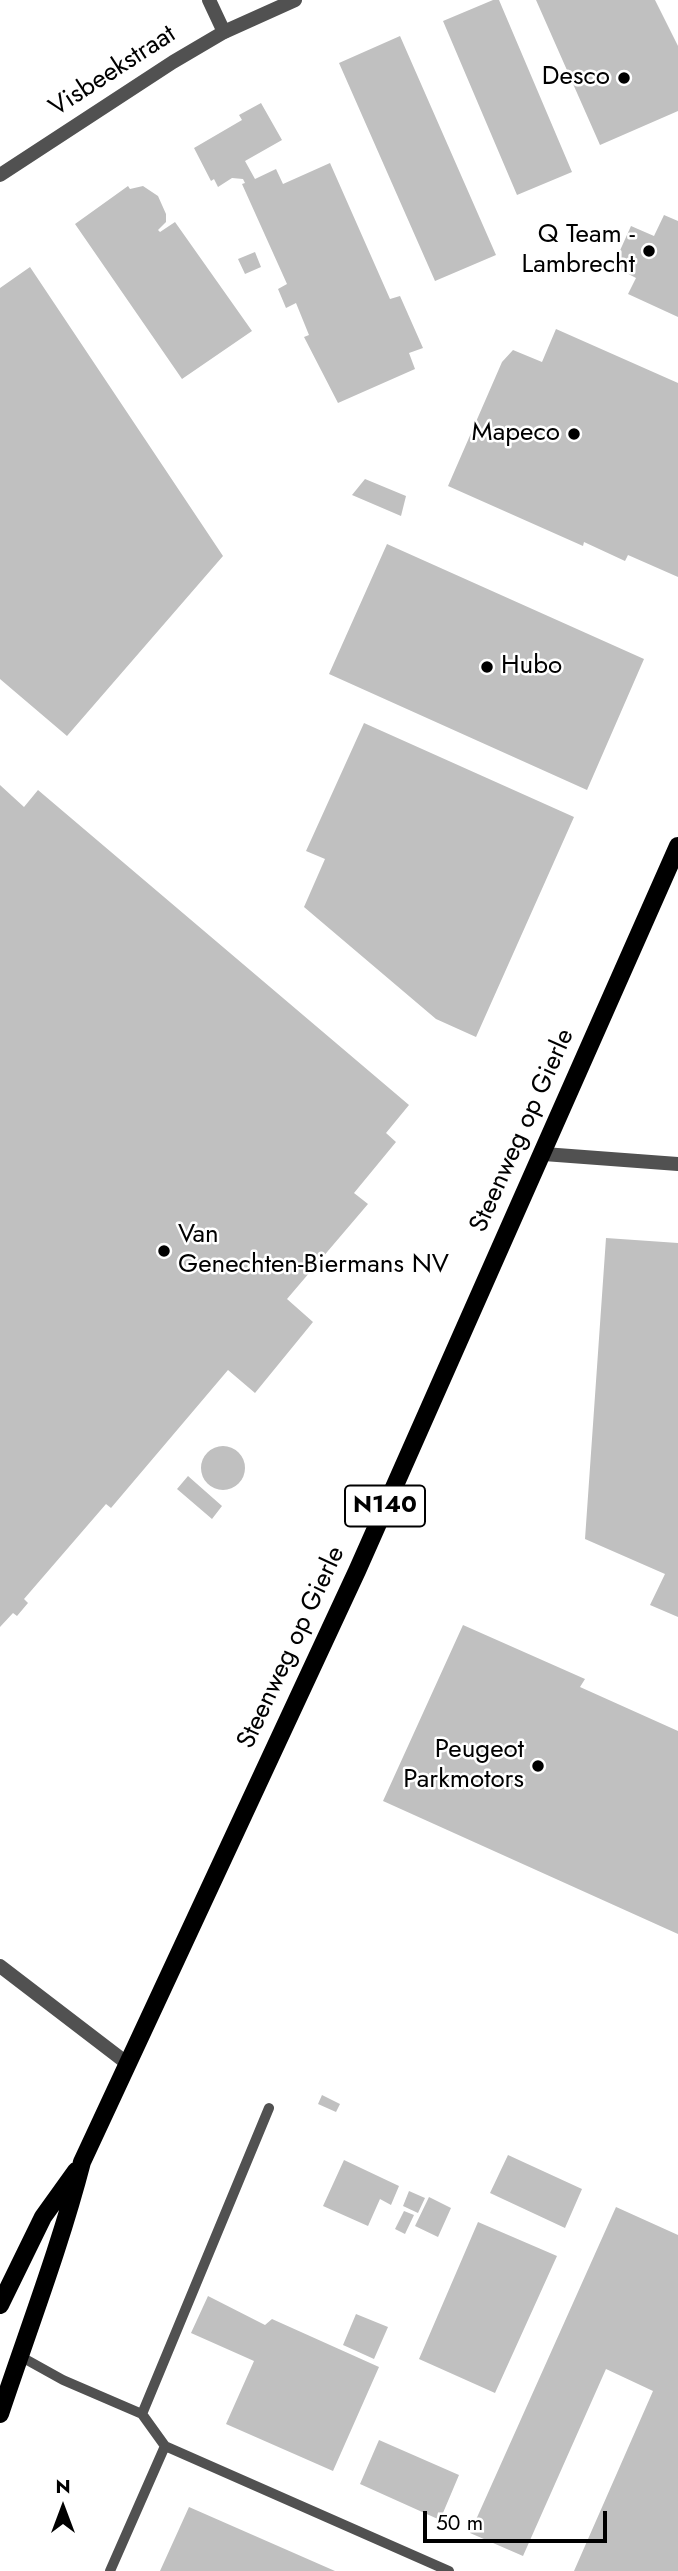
<!DOCTYPE html>
<style>
body{margin:0}
#map{position:relative;width:678px;height:2571px;overflow:hidden;background:#fff;font-family:Jost,sans-serif}
canvas{display:block}
.north{position:absolute;left:28px;top:2473px;width:70px;height:70px;-webkit-text-stroke:5px #fff;paint-order:stroke;rotate:0deg;font-size:19px;font-weight:700;line-height:28px;text-align:center;color:#000}
.north::after{content:'';display:block;margin:auto;width:24px;height:32px;background:#000;clip-path:polygon(50% 0,100% 100%,50% 72%,0 100%)}
.scale{position:absolute;left:423px;top:2511px;width:184px;height:32px;box-sizing:border-box;border:4px solid #000;border-top:0;padding-left:9px;font-size:21px;line-height:24px;white-space:nowrap;color:#000;-webkit-text-stroke:5px #fff;paint-order:stroke}
</style>
<div id="map">
<canvas width="678" height="2571"></canvas>
<div class="north">N</div>
<div class="scale">50 m</div>
</div>
<script>
const ctx = document.querySelector('canvas').getContext('2d');
ctx.lineJoin = 'round';
function paint(path, color) { ctx.fillStyle = color; ctx.fill(path, 'evenodd'); }
function trace(path, color, width, dash) { ctx.strokeStyle = color; ctx.lineWidth = width; ctx.lineCap = dash ? 'butt' : 'round'; ctx.setLineDash(dash || []); ctx.stroke(path); }
function drawText(font, color, halo, rows, align = 'center') {
  ctx.font = font + ' Jost,sans-serif'; ctx.lineWidth = 5; ctx.setLineDash([]); ctx.textBaseline = 'middle'; ctx.strokeStyle = halo; ctx.fillStyle = color; for (const [text, x, y, turn = 0] of rows) {
    ctx.save(); ctx.translate(x, y); ctx.rotate((+turn || 0) * Math.PI / 180); ctx.textAlign = isNaN(turn) ? turn : align; if (halo) ctx.strokeText(text, 0, 0); ctx.fillText(text, 0, 0); ctx.restore();
  }
}
const building = new Path2D(`
 M493,0H499L572,172L517,195L443,21Z
 M536,0H655L678,46V111L600,145Z
 M400,36L496,255L435,281L339,63Z
 M261,103L282,140L245,161L255,179L276,169L283,184L330,163L390,299L400,296L423,348L409,353L415,369L338,403L304,337L309,335L296,303L286,308L278,289L287,284L242,184L245,183L243,179L232,178L218,187L214,179L211,181L194,148L242,120L239,115Z
 M128,186L130,189L143,186L158,196L166,214V222L158,230L160,232L175,222L252,331L182,379L75,224Z
 M664,215L678,221V317L628,294L636,278L613,266L631,226L654,236Z
 M255,252L261,267L245,274L238,259Z
 M30,267L223,556L67,736L0,679V288Z
 M556,329L678,383V577L628,555L625,561L584,542L583,546L448,486L502,362L513,350L542,362Z
 M365,479L406,496L401,516L352,495Z
 M387,544L644,659L587,790L329,674Z
 M364,723L574,817L476,1037L436,1019L304,907L325,859L306,851Z
 M0,785L24,807L38,790L409,1105L386,1133L396,1142L354,1193L368,1204L287,1299L313,1322L255,1393L228,1370L111,1508L106,1504L24,1599L28,1603L17,1616L13,1613L0,1627Z
 M606,1238L678,1243V1617L650,1605L665,1574L585,1539Z
 M201 1468a22 22 0 1 1 44 0a22 22 0 1 1-44 0Z
 M188,1476L222,1506L212,1519L177,1489Z
 M463,1625L585,1679L580,1687L678,1731V1934L383,1801Z
 M322,2095L340,2104L336,2112L318,2104Z
 M508,2155L582,2189L565,2228L490,2193Z
 M344,2160L399,2186L391,2205L380,2199L368,2226L323,2206Z
 M409,2191L425,2198L418,2213L403,2206Z
 M429,2197L451,2208L438,2237L415,2226Z
 M616,2207L678,2235V2571H574L653,2391L606,2369L523,2556L470,2533Z
 M404,2211L414,2215L405,2234L395,2229Z
 M478,2222L557,2256L495,2393L419,2359Z
 M208,2296L265,2325L272,2319L379,2367L333,2471L226,2424L254,2361L191,2333Z
 M356,2314L388,2327L374,2359L343,2345Z
 M379,2440L459,2475L440,2520L360,2484Z
 M189,2507L335,2571H160Z`);
const service = new Path2D(`
 M18,2355L63,2380L142,2414L165,2446
 M142,2414L269,2108
 M110,2571L165,2446L449,2571`);
const minor = new Path2D(`
 M209,0L224,32
 M544,1154L678,1164
 M0,1966L128,2064`);
const tertiary = new Path2D(`
 M0,175L173,62L224,32L295,0`);
const primary = new Path2D(`
 M0,2305L43,2217L76,2171
 M0,2414C28,2330 60,2247 82,2162L357,1571L678,846`);
const markers = [
 [624,78,7,"#000"],
 [649,251,7,"#000"],
 [574,434,7,"#000"],
 [487,667,7,"#000"],
 [164,1251,7,"#000"],
 [538,1766,7,"#000"]
];
const shields = [
 [385,1506,80]
];
const shieldNames = [
 ["N140",385,1506]
];
const streetNames = [
 ["Visbeekstraat",113,72,-33],
 ["Steenweg op Gierle",523,1131,-66],
 ["Steenweg op Gierle",292,1648,-65]
];
const poiNames = [
 ["Desco",610,78],
 ["Q Team -",635,236],
 ["Lambrecht",635,266],
 ["Mapeco",560,434],
 ["Hubo",501,667,"left"],
 ["Van",178,1236,"left"],
 ["Genechten-Biermans NV",178,1266,"left"],
 ["Peugeot",524,1751],
 ["Parkmotors",524,1781]
];
paint(building, '#c0c0c0');
trace(service, '#515151', 10);
trace(minor, '#515151', 14);
trace(tertiary, '#515151', 14);
trace(primary, '#000', 18);
for (const [x, y, r, color] of markers) { const dot = new Path2D(); dot.arc(x, y, r, 0, 2 * Math.PI); ctx.fillStyle = color; ctx.fill(dot); trace(dot, '#fff', 2.5); }
for (const [x, y, w] of shields) { const box = new Path2D(); box.roundRect(x - w / 2, y - 20.5, w, 41, 5); ctx.fillStyle = '#fff'; ctx.fill(box); trace(box, '#000', 2); }
drawText('bold 24px', '#000', null, shieldNames);
drawText('26px', '#000', '#fff', streetNames);
drawText('26px', '#000', '#fff', poiNames, 'right');
</script>
